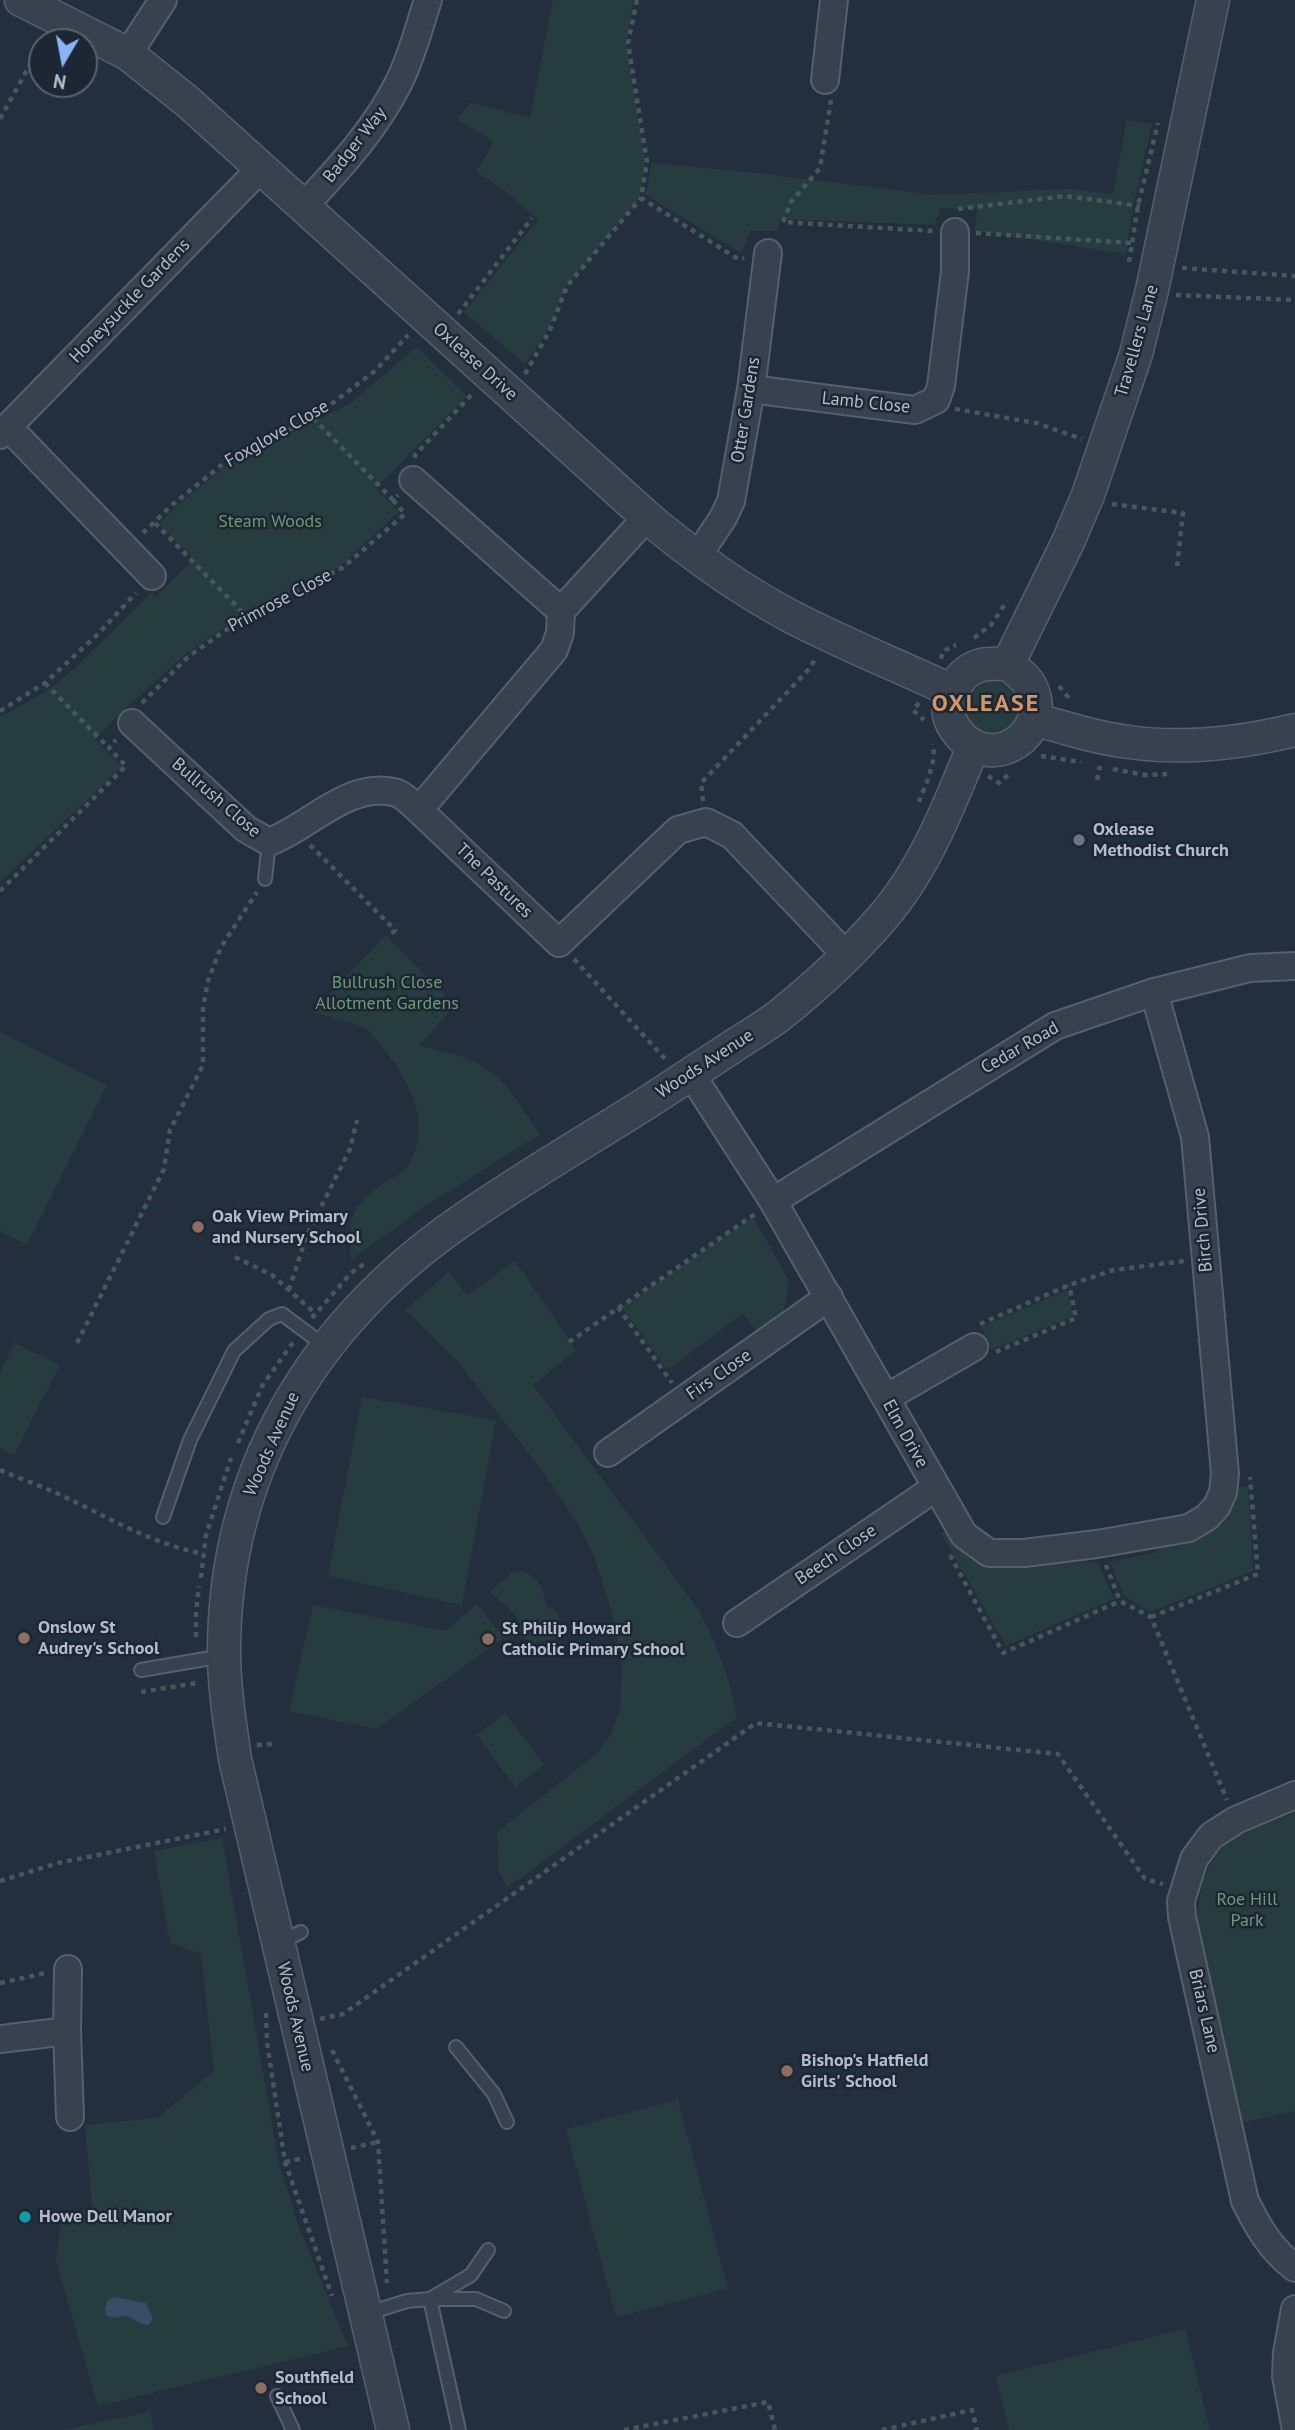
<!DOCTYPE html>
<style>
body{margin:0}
#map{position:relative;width:1295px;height:2430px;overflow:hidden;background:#242f3e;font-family:"PT Sans",sans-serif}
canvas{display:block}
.north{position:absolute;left:28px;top:28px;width:70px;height:70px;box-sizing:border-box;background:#1d2633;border:2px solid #59626f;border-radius:50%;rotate:190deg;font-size:19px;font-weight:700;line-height:28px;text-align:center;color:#b4bcc9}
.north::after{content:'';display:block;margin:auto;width:24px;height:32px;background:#8ab4f8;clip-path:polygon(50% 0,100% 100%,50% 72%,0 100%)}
</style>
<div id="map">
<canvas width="1295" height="2430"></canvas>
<div class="north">N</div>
</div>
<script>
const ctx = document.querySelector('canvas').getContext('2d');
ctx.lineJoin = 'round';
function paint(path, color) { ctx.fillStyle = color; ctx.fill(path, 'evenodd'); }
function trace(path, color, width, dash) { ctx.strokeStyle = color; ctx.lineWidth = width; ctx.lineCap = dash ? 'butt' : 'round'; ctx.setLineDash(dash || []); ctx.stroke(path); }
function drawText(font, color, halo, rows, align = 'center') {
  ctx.font = font + ' "PT Sans",sans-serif'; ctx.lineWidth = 5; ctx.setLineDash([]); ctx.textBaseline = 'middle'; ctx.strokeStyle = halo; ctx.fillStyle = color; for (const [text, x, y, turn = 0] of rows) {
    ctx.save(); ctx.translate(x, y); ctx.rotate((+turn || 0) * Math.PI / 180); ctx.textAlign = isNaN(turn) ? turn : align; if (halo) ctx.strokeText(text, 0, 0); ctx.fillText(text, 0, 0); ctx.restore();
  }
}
const green = new Path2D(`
 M553,0H634L626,43L645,162L640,198L567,285L549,329L525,364L464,312L538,220L511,196L476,171L494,142L457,119L471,103L530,118Z
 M1127,120L1152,124L1133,207L1126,254L975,231L977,209L940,208L935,225L780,219L777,231H751L741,253L646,195L651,163L756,173L936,195L1067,189L1113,194Z
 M417,347L467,396L376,488L399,512L339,567L249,611L187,653L129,705L95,739L122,767L0,882V717L43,693L74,669L151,593L156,597L194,559L159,524L175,507L230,463L349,404Z
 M963 707a29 29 0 1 1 58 0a29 29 0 1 1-58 0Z
 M386,935L455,1006L419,1045C441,1052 468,1055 487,1069C510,1084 525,1113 540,1134L424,1207L351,1260C349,1220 349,1206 384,1183C391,1179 401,1174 406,1168C435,1129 409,1078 381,1046C377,1041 373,1034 367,1030C356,1022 326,1016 312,1012Z
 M0,1032L107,1085L27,1245L0,1231Z
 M753,1217L789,1280L783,1315L756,1330L743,1313L667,1370L622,1307Z
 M515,1261L576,1350L533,1385L698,1609C717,1643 730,1679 737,1717L507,1888L498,1869L497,1832L596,1754L610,1736L620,1709L622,1670L615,1623L595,1558L578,1524L549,1480L458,1362L405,1310L449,1272L467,1295Z
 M1067,1290L1073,1316L991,1350L981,1327Z
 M15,1343L60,1365L14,1455L0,1448V1372Z
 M362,1397L496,1420L462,1605L328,1576Z
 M1234,1487H1248L1253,1571L1151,1612L1124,1596L1110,1562L1157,1552V1545Z
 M949,1529L1001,1565L1098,1562L1114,1599L1006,1646L941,1533Z
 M522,1571C537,1575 546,1592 546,1606L558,1612L559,1629L556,1639L531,1643L519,1632L517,1616L490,1592L513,1572Z
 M477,1604L504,1638L376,1729L289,1711L313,1605L446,1631Z
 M505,1713L544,1765L515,1787L477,1735Z
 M1295,1812V2111L1241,2123L1197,1923C1199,1893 1203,1866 1226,1844C1234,1835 1281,1818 1295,1812Z
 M222,1838L279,2163L299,2227L348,2346L98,2406L56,2261L61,2220L92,2208L85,2125L157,2118L214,2071L201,1954L170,1943L154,1851Z
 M678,2100L728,2288L616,2317L566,2129Z
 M1185,2329L1210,2430H1009L996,2376Z
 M150,2412L154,2430H62Z`);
const water = new Path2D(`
 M114,2297L146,2303L153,2318L149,2325C139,2325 134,2317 125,2316C116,2316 114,2320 106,2315L105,2310L107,2301Z`);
const path = new Path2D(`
 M637,0L628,43L647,162L641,198L738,259L744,258
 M831,100L820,168L791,202L783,222L933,231
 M0,119L33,59L42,58
 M958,209L1066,196L1140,206
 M976,233L1132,243
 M1129,262L1138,206L1158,123
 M1182,268L1295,276
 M1176,295L1295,300
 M458,314L532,218
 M525,374L550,330L567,286L641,198
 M955,409L1036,423L1082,439
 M313,418L393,500
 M415,458V455L474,392
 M1112,504L1183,513L1177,567
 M155,523L246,616
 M143,533L172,505L228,460L313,418L376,370L408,335
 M974,638L991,625L1007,601
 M941,659L943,651L956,645
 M45,683L109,748
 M1059,686L1068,697L1066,701
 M142,703L189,656L246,616L342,568L405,514L393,500L398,495
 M919,703L913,710L924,720
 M0,711L45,683L98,634L136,593
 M1041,756L1081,762
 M1113,769L1145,775L1167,774
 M988,776L999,783L1009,774
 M1097,780L1100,766
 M703,801L701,783L811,667L815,658
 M919,802C925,785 937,762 933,744
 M310,845L395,930L389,937
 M0,891L126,766L109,748L116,740
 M574,959L666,1060
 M235,1257L272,1275L316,1314
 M289,1290L306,1237L350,1149L357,1120
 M618,1307L672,1383
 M312,1318L351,1273L367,1262
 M980,1324L1069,1285L1114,1270L1184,1261
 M569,1342L755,1214
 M77,1343L164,1169L170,1130L203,1065V1008L208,981L221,947L257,892
 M996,1352L1076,1318L1069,1285
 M238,1443L262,1386L294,1341
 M0,1470C21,1479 44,1487 65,1497C109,1518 155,1545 204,1554
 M950,1555L1003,1653L1120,1601
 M1106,1565L1120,1601L1151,1617L1227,1800
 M201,1578L206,1535L231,1458
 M1151,1617L1258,1574L1250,1477
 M196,1637V1612L199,1586
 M141,1692L197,1683
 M257,1745L272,1744
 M0,1881L58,1863L226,1829
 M0,1983L46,1973
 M266,2013L267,2042L285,2162L332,2296
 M320,2019L343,2014L756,1723L1058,1754L1145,1879L1163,1884
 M332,2050L378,2142L387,2283
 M351,2148L378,2142
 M285,2162L305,2158
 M624,2430L768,2402L775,2430
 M882,2430L972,2410L977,2430`);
const service = new Path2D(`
 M265,879L269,842
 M163,1517L190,1440L234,1351L269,1319L282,1314L325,1346
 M141,1670L223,1656
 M277,1939L291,1937L301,1932
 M456,2047L494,2094L507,2122
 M430,2299L471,2275L488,2250
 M430,2299H476L504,2311
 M365,2314L407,2301L430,2299L459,2430
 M277,2396L293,2430`);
const minor = new Path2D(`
 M128,54L163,0
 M825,80L834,0
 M304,206C340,167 375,130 399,82C412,56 419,27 428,0
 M751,389L915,410L936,400L941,386L955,271V232
 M8,427L152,576
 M0,435L261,168
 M413,480L561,611
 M647,517L561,611L560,633L554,650L419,810L559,943L678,830L706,822L732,835L846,955
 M697,557L723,518L731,501L751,389L768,253
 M132,723L246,829L269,842C308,828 347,782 393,792C402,793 412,804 419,810
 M691,1074L773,1201L964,1535L989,1553H1024L1097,1544L1189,1528L1207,1517L1217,1506L1223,1492L1225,1474L1195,1137L1154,992
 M773,1201L1055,1026L1154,992L1250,968L1295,966
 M886,1398L974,1347
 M608,1453L829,1297
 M737,1623L935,1488
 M1295,1795L1236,1820L1211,1836L1194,1859L1181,1901L1182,1917L1245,2201C1258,2227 1271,2250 1295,2268
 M67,2031L68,1969
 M0,2039L67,2031L70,2117
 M1295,2309L1287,2353L1286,2376L1295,2425`);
const tertiary = new Path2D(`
 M21,0L128,54L188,102L647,517C692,555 739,589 792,617C844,644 899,666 952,691
 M1008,664L1068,542L1088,495L1136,354L1152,290L1213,0
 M1008,664C1016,671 1026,677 1031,687C1053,733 993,774 959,734C955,729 950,722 949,715C946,694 960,671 981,665C990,663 999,664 1008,664Z
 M1034,719C1065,728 1097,738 1129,742C1184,750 1241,743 1295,730
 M393,2430L235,1759C230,1724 224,1687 224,1652C224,1472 312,1325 458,1223C518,1181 583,1143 645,1104C675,1084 705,1065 735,1045C750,1035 766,1026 780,1015C816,986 852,953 882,918C924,870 949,806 973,747`);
const markers = [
 [1079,840,7,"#6b7280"],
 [198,1227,7,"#8d6e63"],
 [24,1638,7,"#8d6e63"],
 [488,1639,7,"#8d6e63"],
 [787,2071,7,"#8d6e63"],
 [25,2217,7,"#0f9aa8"],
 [261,2388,7,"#8d6e63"]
];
const streetNames = [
 ["Badger Way",355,145,-52],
 ["Honeysuckle Gardens",130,301,-46],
 ["Travellers Lane",1137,341,-74],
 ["Oxlease Drive",475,362,42],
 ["Lamb Close",866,403,6],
 ["Otter Gardens",746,410,-81],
 ["Foxglove Close",277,434,-30],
 ["Primrose Close",280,601,-28],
 ["Bullrush Close",216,798,41],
 ["The Pastures",494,881,44],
 ["Cedar Road",1020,1048,-30],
 ["Woods Avenue",705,1064,-33],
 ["Birch Drive",1203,1230,-95],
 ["Firs Close",719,1375,-35],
 ["Elm Drive",905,1434,61],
 ["Woods Avenue",272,1444,-66],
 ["Beech Close",836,1555,-34],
 ["Briars Lane",1204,2011,77],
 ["Woods Avenue",295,2017,77]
];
const parkNames = [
 ["Steam Woods",270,522],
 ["Bullrush Close",387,983],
 ["Allotment Gardens",387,1004],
 ["Roe Hill",1247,1900],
 ["Park",1247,1921]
];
const poiNames = [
 ["Oxlease",1093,830],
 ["Methodist Church",1093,851],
 ["Oak View Primary",212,1217],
 ["and Nursery School",212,1238],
 ["Onslow St",38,1628],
 ["Audrey's School",38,1649],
 ["St Philip Howard",502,1629],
 ["Catholic Primary School",502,1650],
 ["Bishop's Hatfield",801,2061],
 ["Girls' School",801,2082],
 ["Howe Dell Manor",39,2217],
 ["Southfield",275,2378],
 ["School",275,2399]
];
const districtNames = [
 ["OXLEASE",986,704]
];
paint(green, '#263c3f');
paint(water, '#394c67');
trace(service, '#565f6c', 16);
trace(minor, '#565f6c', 30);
trace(tertiary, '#565f6c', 35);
trace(path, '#44595c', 4.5, [5, 5]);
trace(service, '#38414e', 12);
trace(minor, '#38414e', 26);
trace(tertiary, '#38414e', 32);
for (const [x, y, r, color] of markers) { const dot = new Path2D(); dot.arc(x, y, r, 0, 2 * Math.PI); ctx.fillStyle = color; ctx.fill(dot); trace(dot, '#1d2633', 2.5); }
drawText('18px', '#b4bcc9', '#1d2633', streetNames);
drawText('18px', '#6b9a76', '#1d2633', parkNames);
drawText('bold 18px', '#b4bcc9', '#1d2633', poiNames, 'left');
ctx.letterSpacing = '2px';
drawText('bold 24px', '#d59563', '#1d2633', districtNames);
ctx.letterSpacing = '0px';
</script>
